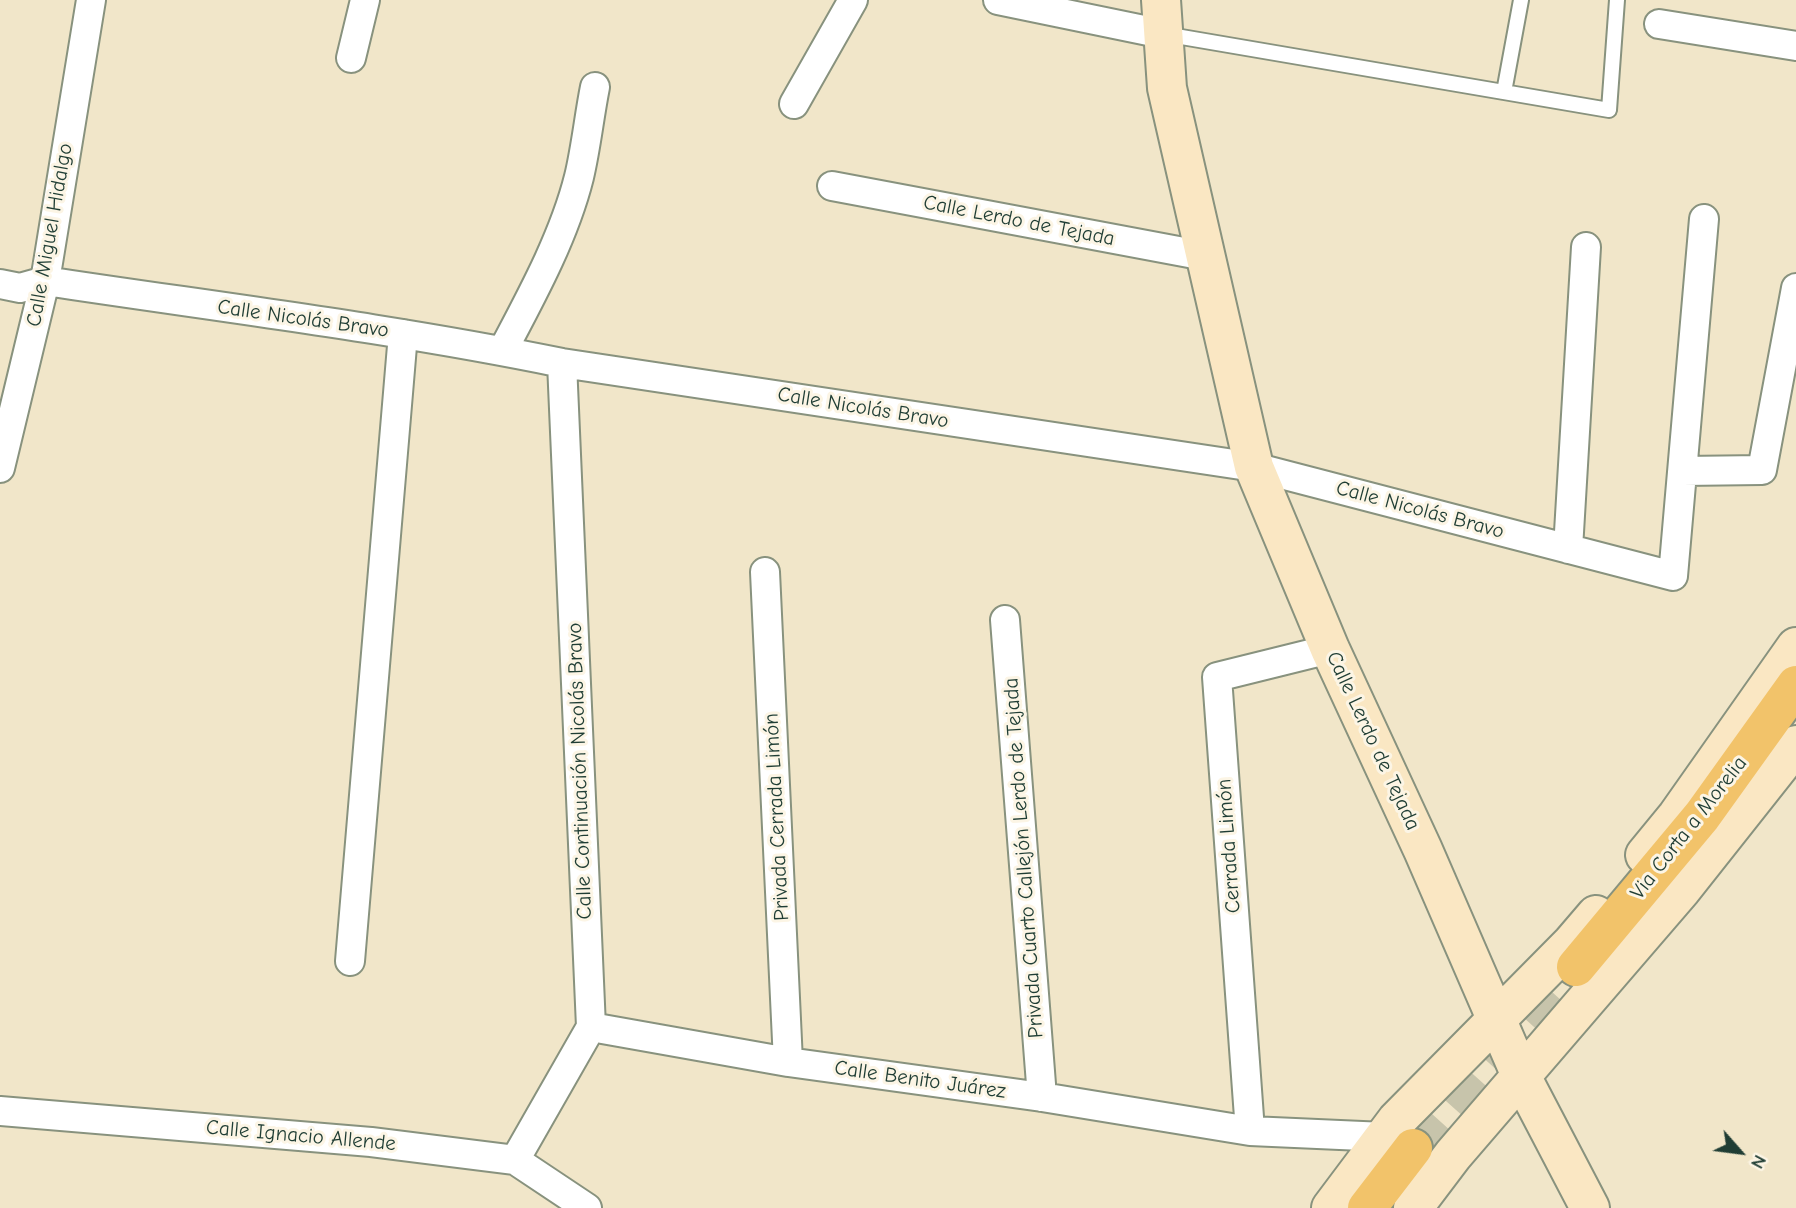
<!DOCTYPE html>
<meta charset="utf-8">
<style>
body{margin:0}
#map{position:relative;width:1796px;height:1208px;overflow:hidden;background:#f1e6c9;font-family:"Comic Neue",sans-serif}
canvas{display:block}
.north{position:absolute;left:1705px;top:1117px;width:70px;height:70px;-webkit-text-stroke:5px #fcf5e5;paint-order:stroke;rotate:118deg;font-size:19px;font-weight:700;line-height:28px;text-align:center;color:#1f3d34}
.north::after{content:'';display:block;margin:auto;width:24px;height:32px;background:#1f3d34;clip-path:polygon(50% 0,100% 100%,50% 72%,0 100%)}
</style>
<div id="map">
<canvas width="1796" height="1208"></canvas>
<div class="north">N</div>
</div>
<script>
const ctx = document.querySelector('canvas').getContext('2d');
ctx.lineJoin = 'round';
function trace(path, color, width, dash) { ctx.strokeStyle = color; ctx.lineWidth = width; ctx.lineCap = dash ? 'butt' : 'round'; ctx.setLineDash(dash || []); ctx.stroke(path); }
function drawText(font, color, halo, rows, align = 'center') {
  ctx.font = font + ' "Comic Neue",sans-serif'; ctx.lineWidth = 6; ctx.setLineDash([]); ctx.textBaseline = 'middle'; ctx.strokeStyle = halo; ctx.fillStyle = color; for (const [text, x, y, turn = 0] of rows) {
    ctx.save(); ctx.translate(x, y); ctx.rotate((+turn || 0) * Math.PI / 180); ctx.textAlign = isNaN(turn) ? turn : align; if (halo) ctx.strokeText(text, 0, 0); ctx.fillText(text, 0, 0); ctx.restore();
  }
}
const primaryTunnel = new Path2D(`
 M1413,1148L1576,967`);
const lane = new Path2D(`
 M1164,34L1609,110L1617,0
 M1504,92L1521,0`);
const street = new Path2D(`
 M998,0L1163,34
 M1659,24L1796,46
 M351,58L365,0
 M794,104L853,0
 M832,186L1205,256
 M0,284L20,288L45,281C217,307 391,328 562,363L1254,467L1673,576L1704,219
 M503,350C531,297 564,237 579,177C586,148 589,117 595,87
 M0,468L45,281L91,0
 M1683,471L1762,470L1796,288
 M1568,549L1586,247
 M765,572L788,1062
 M1005,620L1042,1097
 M350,961L403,334
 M591,1027L788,1062L1042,1097L1250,1131L1385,1137
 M0,1111L371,1142L515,1160L587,1208
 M1250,1131L1217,677L1330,649
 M515,1160L591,1027L562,363`);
const secondary = new Path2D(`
 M1161,0L1167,88L1254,467L1330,649L1423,850L1521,1076L1590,1208
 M1645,855L1677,816L1796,647
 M1331,1208L1397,1120L1572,943L1596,915
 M1413,1208L1453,1155L1682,889L1796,745`);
const primary = new Path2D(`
 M1576,967L1702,816L1796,685
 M1367,1208L1413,1148`);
const streetNames = [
 ["Calle Lerdo de Tejada",1019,221,11],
 ["Calle Miguel Hidalgo",50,235,-80],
 ["Calle Nicolás Bravo",303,319,8],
 ["Calle Nicolás Bravo",863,408,9],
 ["Calle Nicolás Bravo",1420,510,15],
 ["Calle Lerdo de Tejada",1373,741,65],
 ["Calle Continuación Nicolás Bravo",580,771,-92],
 ["Privada Cerrada Limón",777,817,-93],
 ["Via Corta a Morelia",1689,828,-52],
 ["Cerrada Limón",1229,846,-94],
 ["Privada Cuarto Callejón Lerdo de Tejada",1024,858,-94],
 ["Calle Benito Juárez",920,1080,8],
 ["Calle Ignacio Allende",301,1136,5]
];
trace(primaryTunnel, '#c7c4ab', 38, [38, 19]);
trace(lane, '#88927e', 18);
trace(street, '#88927e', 32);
trace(secondary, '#88927e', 42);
trace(primary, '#88927e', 42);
trace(lane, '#fff', 14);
trace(street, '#fff', 28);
trace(secondary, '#fae7c3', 38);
trace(primary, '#f2c36a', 38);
drawText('21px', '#1f3d34', '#fcf5e5', streetNames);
</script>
